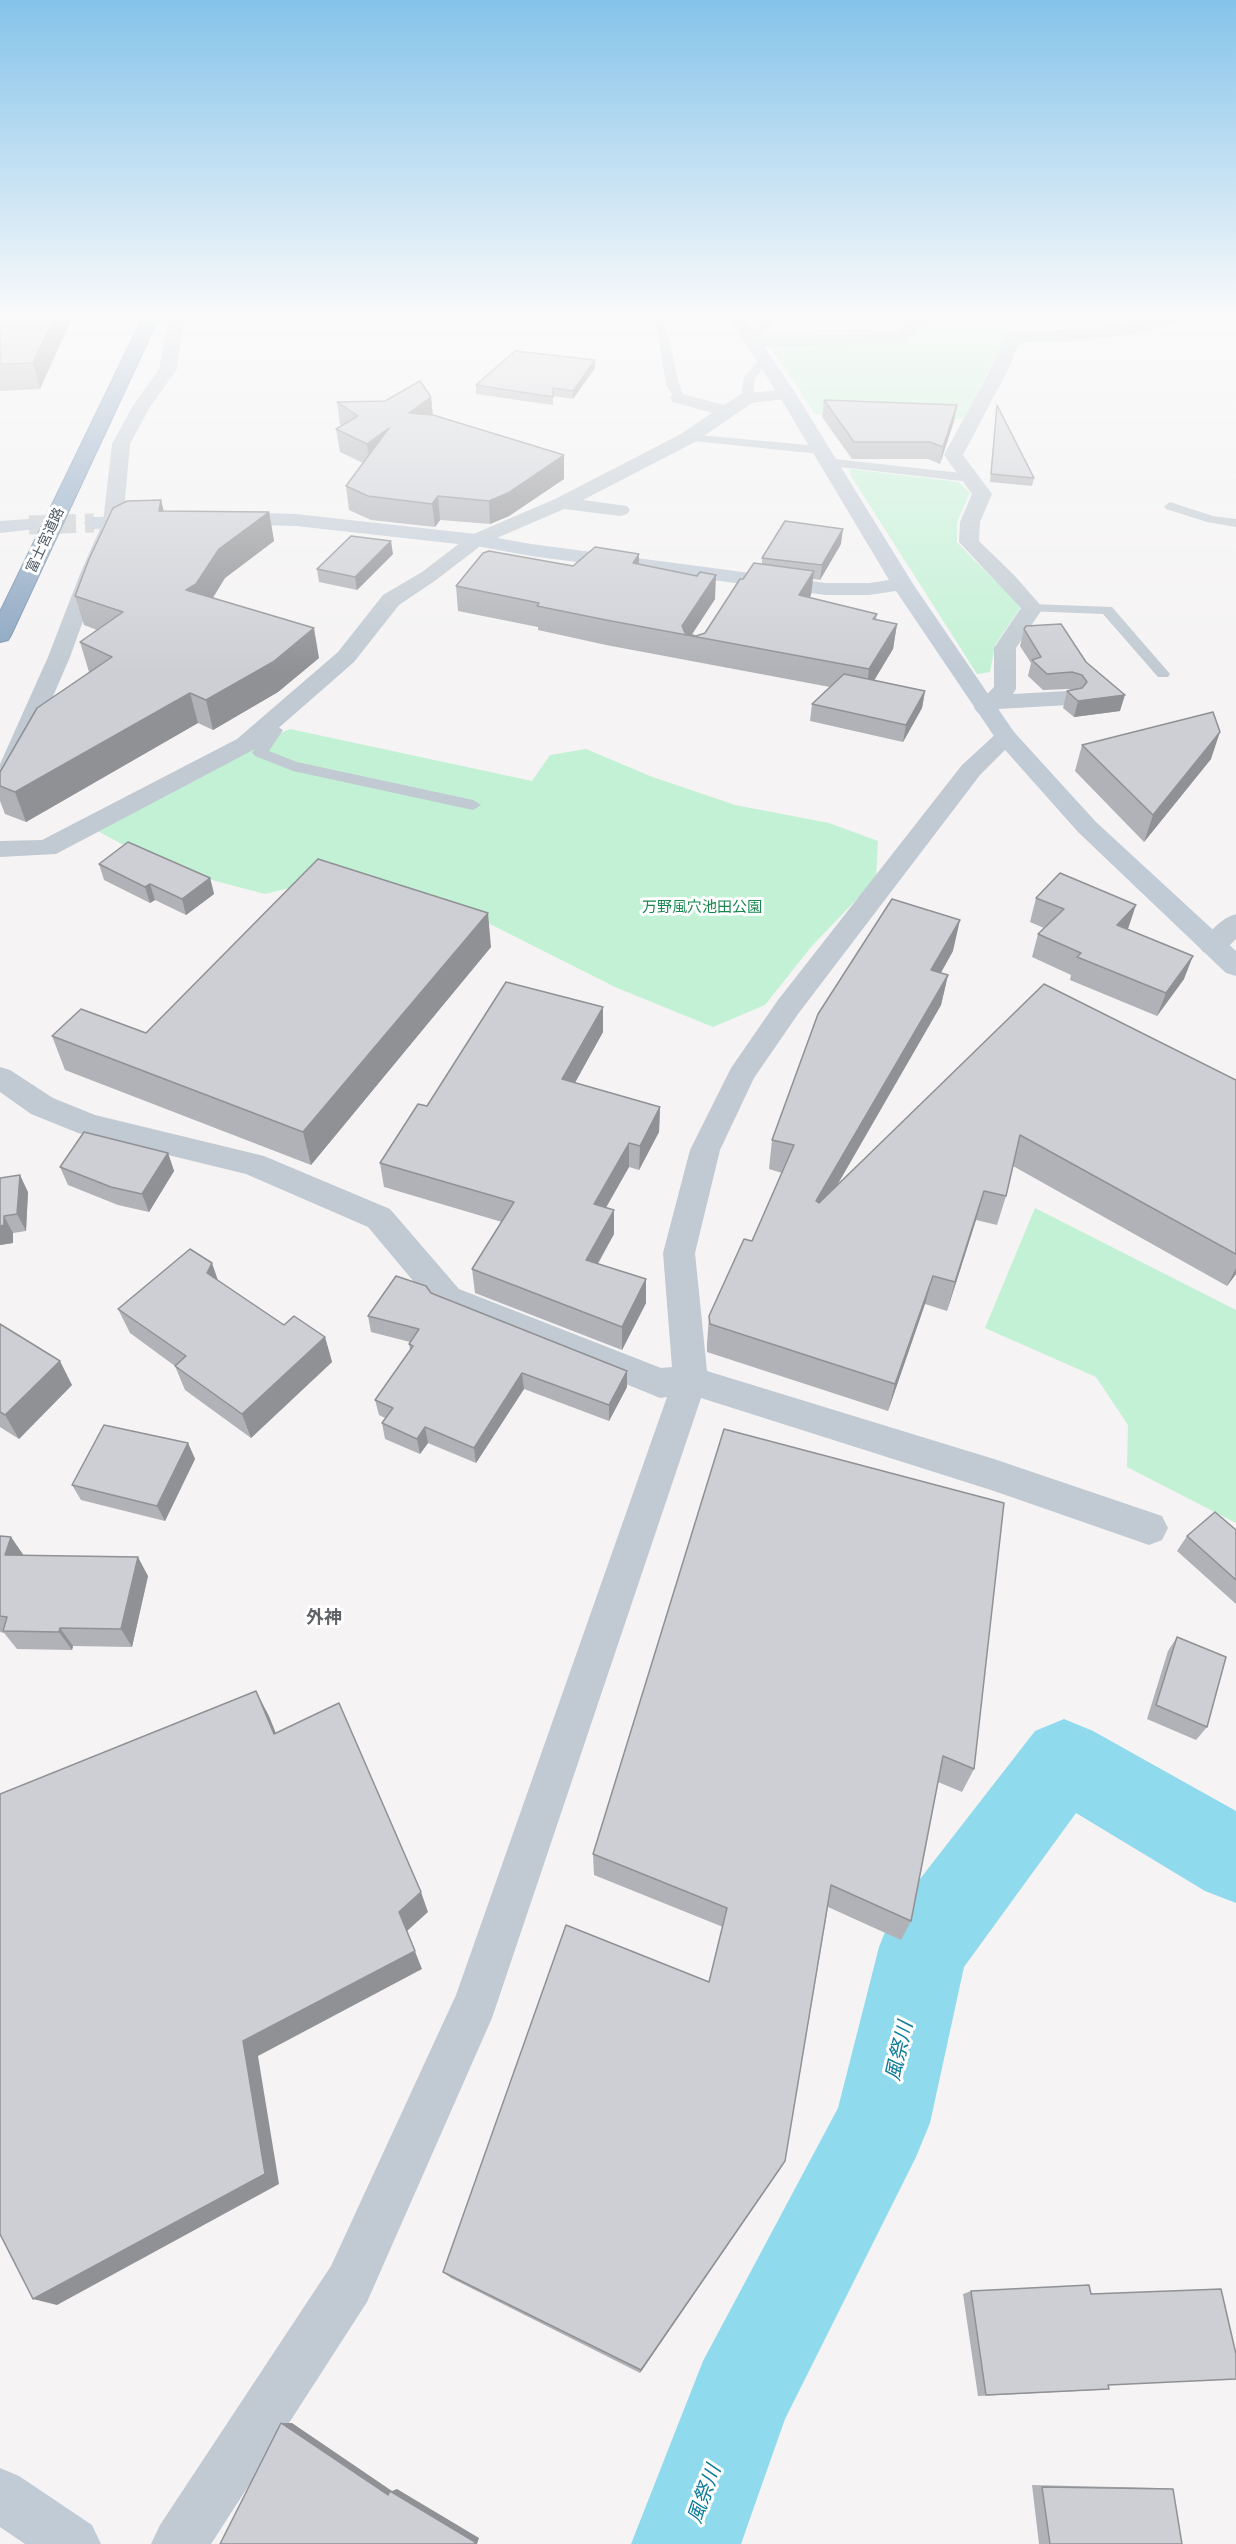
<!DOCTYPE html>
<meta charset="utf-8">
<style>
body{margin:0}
canvas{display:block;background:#f5f3f3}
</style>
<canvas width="1236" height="2544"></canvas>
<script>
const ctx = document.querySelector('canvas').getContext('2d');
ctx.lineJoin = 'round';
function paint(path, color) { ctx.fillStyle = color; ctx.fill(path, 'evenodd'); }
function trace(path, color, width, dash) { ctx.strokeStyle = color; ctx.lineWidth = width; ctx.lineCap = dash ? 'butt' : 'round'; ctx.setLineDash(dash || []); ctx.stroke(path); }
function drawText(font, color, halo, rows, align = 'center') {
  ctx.font = font + ' Commissioner,"Noto Sans JP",sans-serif'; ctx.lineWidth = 6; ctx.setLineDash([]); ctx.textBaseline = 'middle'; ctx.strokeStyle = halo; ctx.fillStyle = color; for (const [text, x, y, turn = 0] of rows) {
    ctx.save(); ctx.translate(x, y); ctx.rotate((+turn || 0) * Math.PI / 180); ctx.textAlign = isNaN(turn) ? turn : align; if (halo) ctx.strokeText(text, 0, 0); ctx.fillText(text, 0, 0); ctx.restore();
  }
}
const green = new Path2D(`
 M936,315H1000L1004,322L1006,337L963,419L815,414L769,345L904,343Z
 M850,469L959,482L970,493L957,522V542C978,565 1001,584 1021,607L995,645L990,672L977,674L851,476Z
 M290,729L532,781L550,755L586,749L650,776L735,805L829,823L878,841L876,879L811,947L765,1005L713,1027L615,987L486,922L333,877L265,894L166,868L94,829L254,745Z
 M1035,1208L1236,1310V1523L1127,1467L1128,1425L1096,1377L985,1328Z`);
const river = new Path2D(`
 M1064,1719L1093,1731L1236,1811V1903L1205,1891L1076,1813L964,1967L930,2123L916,2157L785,2419L741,2544H631L703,2361L838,2108L879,1947L892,1915L1035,1731Z`);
const secondaryTunnel = new Path2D(`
 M29,525L94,523`);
const lane = new Path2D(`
 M651,315L657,316C676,339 671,371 685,398L683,400H675L666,384L657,329L648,318Z
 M765,315H776L758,344H750L749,342Z
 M765,357L770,360L755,378L753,398L747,401L743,400L741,398L744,377L761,358Z
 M688,434L819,446L825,450L819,454L684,440V436Z
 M826,458L970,474L976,478L970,482L822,465V459Z
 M1170,502L1213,516L1236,519V527L1207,522L1166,509L1164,506Z
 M1032,604L1112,607L1170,674L1168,677H1158L1103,614L1027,611L1025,608L1027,605Z
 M275,725L283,730L269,751L297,762L473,800L481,805L473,810L293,771L255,756L252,753L270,727Z`);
const street = new Path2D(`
 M173,315H189L182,333L177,369L150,407L130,444L123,522L100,574L70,657L12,791L9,796L0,798V764L48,657L80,574L103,522L112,444L132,407L159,369L166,333Z
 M917,315H935L906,342L900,343L754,347L746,342L754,337L896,333Z
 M1163,315H1183C1162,341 1053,341 1019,343L1010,366L963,455L992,494L980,522L979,541L1014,575L1043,608L1016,648V689L1013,694L1068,691L1076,693L1080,698L1076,703L1068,705L998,709C992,715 986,715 978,713L974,708L994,687V648L1021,608L959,542L960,522L972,494L944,455L992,366L1006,334L1124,325Z
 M787,389L793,390L796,394L793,398L752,403L695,442L583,500L627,506L630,510L627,514L620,516L564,509L483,544L436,580L399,605L354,662L274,732L276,735L272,740L56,854L0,857V841L42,840L237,739L338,652L383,595L422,572L469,536L555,499L681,434L712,413L673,402L670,398L673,394L679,393L724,405L741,394Z
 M1006,730L1014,732L1018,737L980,775L798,1014L754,1078L720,1150L695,1253L707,1371L994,1459L1162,1516L1168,1528L1162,1540L1149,1545L994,1491L701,1398L492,2018L367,2302L211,2544H151L160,2525L331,2266L456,1995L667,1397L660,1398L648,1393L435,1307L368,1227L246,1174L78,1133L31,1114L0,1092V1067L10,1070L53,1098L95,1115L264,1156L390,1209L459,1289L661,1368L672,1367L663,1253L690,1150L731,1068L778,1000L962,765L998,732Z
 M1236,914V939C1225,950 1219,957 1203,952L1199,946C1208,933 1221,918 1236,914Z`);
const secondary = new Path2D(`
 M727,315H743L796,394L913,584L1014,732L1096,822L1236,951V976L1226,973L1078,832L998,742L896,591L869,595H826L531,556L476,546L296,526L225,524L218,522L215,518L218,514L225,512L296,514L476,534L531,544L826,583H869L889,580L778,394Z
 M152,515L159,517L162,521L159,525L94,529L87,527L84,523L87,519L94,517Z
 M29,519L36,521L39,525L36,529L0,533V521Z
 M0,2468L19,2476L92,2525L101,2544H25L0,2527Z`);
const highway = new Path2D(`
 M144,315H160L11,635L8,640L0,642V612Z`);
const wall = new Path2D(`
 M0,315H77L75,320H71L40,389L0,391Z
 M595,360V368L573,399L553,396V405L476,394V385Z
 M431,397L433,415L564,455V479L509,516L490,524L440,520L435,527L371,520L349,510L346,486L363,463L340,452L336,429L342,426L340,425L337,402L385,401Z
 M824,400L954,421L940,464L928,459H852L822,417Z
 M997,405L1034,478L1032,486L990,482Z
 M164,511L269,512L274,541L225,578L213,598L319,658L278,692L213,730L198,723L26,822L5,814L0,801V772L90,672H89L80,642L97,630L84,625L75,596Z
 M841,544L820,580L813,579L811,595L810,597L877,614L876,620L897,624L893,649L874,680L925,691L922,708L903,742L810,721L812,704L830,687L606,645L538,630V627L458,611L456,586L639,554V565L715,599L691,635L696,636L705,633L743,579L762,564V558Z
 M393,554L357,590L319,582L317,569Z
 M1024,629L1086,662L1120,711L1074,717L1063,708L1067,691L1072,690L1068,689L1043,690L1028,676L1031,663L1020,646Z
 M1082,745L1211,759L1144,842L1075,771Z
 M99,864L210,878L214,894L186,915L155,900L150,903L104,880Z
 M1036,898L1127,929L1184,979L1157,1016L1070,980L1071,975L1032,957L1038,934L1044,928L1030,922Z
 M491,947L311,1165L65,1070L52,1036L146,1033Z
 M953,951L941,973L948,975L941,1005L838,1184L1044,984L1236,1080V1274L1227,1286L1013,1166L1006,1196L997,1225L976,1220L947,1311L925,1304L888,1411L707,1352V1344L709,1316L752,1241L782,1173L769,1169L772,1140Z
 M603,1032L575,1083L660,1107L659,1132L639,1170L629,1167L606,1208L614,1234L598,1264L646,1303L622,1350L475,1293L472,1269L502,1222L384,1187L380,1163L427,1106Z
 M168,1153L174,1171L149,1212L118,1205L68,1185L60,1167Z
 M0,1178L28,1192L26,1231L13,1233V1243L0,1245Z
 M218,1281L284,1325L325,1337L332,1362L251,1438L185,1390L175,1366L130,1333L118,1309Z
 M431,1293L627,1387L609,1421L524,1389L476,1463L428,1443L420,1454L385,1439L382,1423L385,1418L379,1415L375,1400L410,1350L409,1344L410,1342L371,1332L368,1316Z
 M0,1324L72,1385L19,1439L0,1427Z
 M724,1429L974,1769L962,1792L938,1782L911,1921L901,1940L828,1907L785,2161L640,2373L451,2278L443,2272L709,1982L723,1927L594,1875L593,1854Z
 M188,1443L195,1459L165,1521L81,1500L72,1485Z
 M1236,1530V1604L1177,1551L1187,1536Z
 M0,1536L11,1537L24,1556L148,1576L132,1647L73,1646L72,1650L17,1649L4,1633L0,1632Z
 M1177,1637L1207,1727L1196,1740L1147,1719L1168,1651Z
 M971,2291L1091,2294L1236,2379L1108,2385L1098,2390L978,2396L963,2294Z
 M1032,2485L1159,2488L1173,2489L1182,2544H1039Z`);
const shadedWall = new Path2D(`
 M55,315H70L71,320L40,389L33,363Z
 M595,360V368L573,399V391Z
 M431,397L433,419L409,413Z
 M957,405L954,421L940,464L943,447Z
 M389,428L370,467L367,444Z
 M564,455V479L509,516L490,524L489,501Z
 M438,496L440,520L435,527L432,504Z
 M161,500L168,528L159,511Z
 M269,512L274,541L225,578L203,613L186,590L219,549Z
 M843,529L841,544L820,580L822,565Z
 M391,541L393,554L357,590L355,577Z
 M639,554V579L633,563Z
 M814,571L811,595L797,619L799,595Z
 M716,575L715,599L691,636L682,634V626Z
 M897,624L893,649L866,694L869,669Z
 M314,628L319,658L278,692L213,730L206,700Z
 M925,691L922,708L903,742L906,725Z
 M190,693L198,723L26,822L15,792Z
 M1125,695L1120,711L1074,717L1078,701Z
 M1220,732L1211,759L1144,842L1153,815Z
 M210,878L214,894L186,915L182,899Z
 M150,884L155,900L150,903L145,887Z
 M1136,905L1128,929L1109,949L1117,925Z
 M488,913L491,947L311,1165L303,1132Z
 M960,920L953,951L925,1000L931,970Z
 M1193,956L1184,979L1157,1016L1166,993Z
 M948,975L941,1005L811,1230L816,1201Z
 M603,1007V1032L563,1104L562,1079Z
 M660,1107L659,1132L639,1170L640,1146Z
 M629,1143V1167L594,1228V1204Z
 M168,1153L174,1171L149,1212L142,1194Z
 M20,1175L28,1192L26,1231L17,1214Z
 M984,1191L976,1220L947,1311L955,1282Z
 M614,1210V1234L586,1284V1260Z
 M4,1216L13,1233V1243L0,1245V1226Z
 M212,1263L221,1289L207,1273Z
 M1236,1268V1274L1227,1286Z
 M933,1276L925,1304L888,1411L895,1384Z
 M646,1279V1303L622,1350V1327Z
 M325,1337L332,1362L251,1438L242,1414Z
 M60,1361L72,1385L19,1439L5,1415Z
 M627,1371V1387L609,1421V1405Z
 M522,1373L524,1389L476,1463L474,1448Z
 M425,1427L428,1443L420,1454L417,1439Z
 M188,1443L195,1459L165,1521L157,1506Z
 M11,1537L24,1556L5,1555Z
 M138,1557L148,1576L132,1647L121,1629Z
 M60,1628L73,1646L72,1650L59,1632Z
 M256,1691L269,1716L286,1758L274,1734Z
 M421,1892L428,1912L407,1931L422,1969L258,2056L279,2184L57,2305L33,2299L243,2041L399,1912Z
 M785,2161L778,2172L640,2373L641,2370Z
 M281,2423H292L392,2491L397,2489L479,2538L477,2544H474L388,2495Z`);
const building = new Path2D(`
 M0,315H55L33,363L0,364Z
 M515,351L595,360L573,391L553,388V397L476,385Z
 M420,381L431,397L409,413L433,415L564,455L508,493L489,501L438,496L432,504L368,496L346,486L389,428L367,444L336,429L358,416L337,402L385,401Z
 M824,400L957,405L943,447L930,442H854Z
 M997,405L1034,478L991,474Z
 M161,500L159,511L269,512L219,549L196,584L186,590L314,628L273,662L206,700L190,693L15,792L0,786V772L37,708L112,657L80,642L123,612L75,596L89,559L113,508L127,501Z
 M785,521L843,529L822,565L762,558Z
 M351,536L391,541L355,577L317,569Z
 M595,547L639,554L633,563L697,576L700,572L716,575L682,626L685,633L696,636L705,633L740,579H743L754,563L814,571L799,595L877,614L873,619L897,624L869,669L606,620L537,606L539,603L456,586L483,553L489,551L573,566Z
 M1061,624L1086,662L1125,695L1078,701L1067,691L1082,688L1087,682L1082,675L1072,672L1047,674L1032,660L1041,657L1024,629L1026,626Z
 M844,674L925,691L906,725L812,704Z
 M1213,712L1220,732L1153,815L1082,745Z
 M128,842L210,878L182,899L150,884L145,887L99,864Z
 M318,859L488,913L303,1132L52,1036L81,1009L146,1033Z
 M1060,873L1136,905L1117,925L1193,956L1166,993L1077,957L1081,953L1038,934L1064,909L1036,898Z
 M892,899L960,920L931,970L948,975L816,1201L819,1203L1044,984L1236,1080V1254L1020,1135L1006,1196L984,1191L955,1282L933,1276L895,1384L710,1324L709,1316L744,1239L752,1241L794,1145L772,1140L818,1014Z
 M506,982L603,1007L562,1079L660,1107L640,1146L629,1143L594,1204L614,1210L586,1260L646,1279L622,1327L472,1269L514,1202L380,1163L418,1104L427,1106Z
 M84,1132L168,1153L142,1194L111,1187L60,1167Z
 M20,1175L17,1214L4,1216V1225L0,1226V1178Z
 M190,1249L212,1263L207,1273L284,1325L294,1316L325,1337L242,1414L175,1366L186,1356L118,1309Z
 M396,1276L426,1286L431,1293L627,1371L609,1405L522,1373L474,1448L425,1427L417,1439L382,1423L393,1408L375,1400L413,1346L409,1344L419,1329L368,1316Z
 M0,1324L60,1361L5,1415L0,1412Z
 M104,1425L188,1443L157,1506L72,1485Z
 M724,1429L1004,1503L974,1769L943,1756L911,1921L831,1885L785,2161L641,2370L443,2272L566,1925L709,1982L727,1908L593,1854Z
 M1215,1512L1236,1530V1580L1187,1536Z
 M0,1536L11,1537L5,1555L138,1557L121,1629L60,1628L59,1632L3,1631L7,1617L0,1616Z
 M1177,1637L1226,1657L1207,1727L1156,1705Z
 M256,1691L274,1734L339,1703L421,1892L399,1912L415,1951L243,2041L265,2174L33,2299L0,2234V1794Z
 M1089,2285L1091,2294L1221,2289L1236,2354V2379L1108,2385L1109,2389L986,2395L971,2291Z
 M281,2423L388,2495L390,2491L475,2542L474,2544H220Z
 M1042,2487L1173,2489L1182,2544H1050Z`);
const farStreetnames = [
 ["富士宮道路",45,540,-65]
];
const parkNames = [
 ["万野風穴池田公園",702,907]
];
const quarterNames = [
 ["外神",324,1617]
];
const nearWaternames = [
 ["風祭川",899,2051,-77],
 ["風祭川",704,2494,-70]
];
paint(green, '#c3f1d5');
paint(river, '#90daee');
trace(secondaryTunnel, '#caccce', 19, [19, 9]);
trace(highway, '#7690ad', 2);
paint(lane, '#c1cad2');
paint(street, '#c1cad2');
paint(secondary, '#c1cbd6');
paint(highway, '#8ba5c1');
paint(wall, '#b0b2b7');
paint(shadedWall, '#909195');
paint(building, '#cdcfd5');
trace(building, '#909195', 1.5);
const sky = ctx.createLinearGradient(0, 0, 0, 672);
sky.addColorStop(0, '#85c3ea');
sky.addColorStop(0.47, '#fafafa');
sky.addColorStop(1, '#fafafa00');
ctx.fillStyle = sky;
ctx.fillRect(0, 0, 1236, 672);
drawText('14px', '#4a5661', '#fff', farStreetnames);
drawText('15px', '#17864f', '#fff', parkNames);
drawText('bold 18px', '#5f6368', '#fff', quarterNames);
drawText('italic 20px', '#0c7c9b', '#fff', nearWaternames);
</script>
